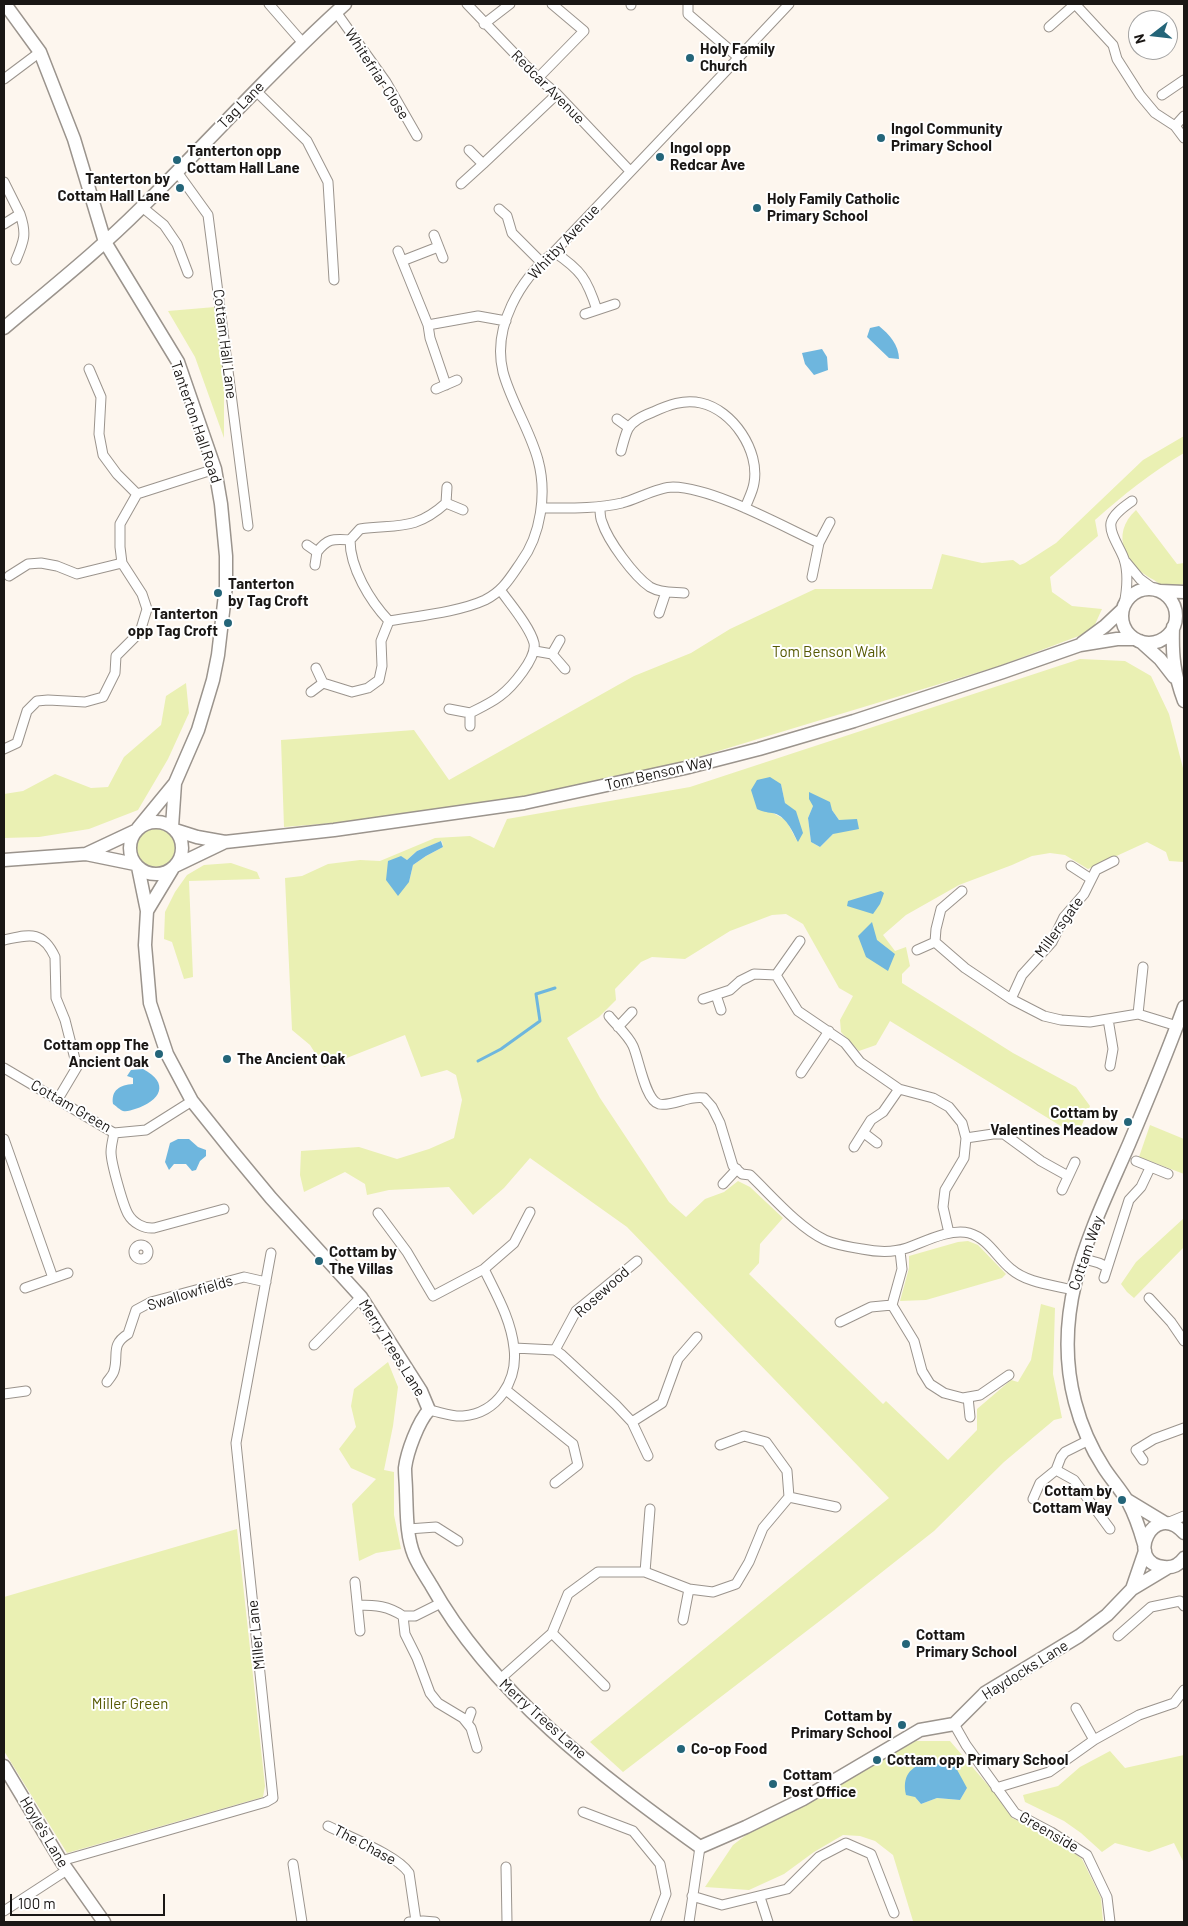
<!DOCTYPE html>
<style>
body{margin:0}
#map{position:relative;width:1188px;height:1926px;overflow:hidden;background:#fdf6ee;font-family:Barlow,sans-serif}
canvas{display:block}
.frame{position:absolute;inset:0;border:5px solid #1a1715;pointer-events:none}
.north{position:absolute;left:1128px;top:10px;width:50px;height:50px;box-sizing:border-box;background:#fff;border:1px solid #a3a2a1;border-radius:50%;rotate:254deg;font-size:14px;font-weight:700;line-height:20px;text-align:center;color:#1a1715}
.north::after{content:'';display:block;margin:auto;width:18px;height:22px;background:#246579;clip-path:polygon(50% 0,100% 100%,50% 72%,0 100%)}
.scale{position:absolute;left:10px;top:1894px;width:155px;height:22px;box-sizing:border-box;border:2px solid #1a1715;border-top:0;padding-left:6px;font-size:15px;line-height:18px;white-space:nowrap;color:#1a1715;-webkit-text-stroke:4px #fff;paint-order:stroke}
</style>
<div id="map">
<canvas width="1188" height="1926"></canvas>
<div class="frame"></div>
<div class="north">N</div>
<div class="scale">100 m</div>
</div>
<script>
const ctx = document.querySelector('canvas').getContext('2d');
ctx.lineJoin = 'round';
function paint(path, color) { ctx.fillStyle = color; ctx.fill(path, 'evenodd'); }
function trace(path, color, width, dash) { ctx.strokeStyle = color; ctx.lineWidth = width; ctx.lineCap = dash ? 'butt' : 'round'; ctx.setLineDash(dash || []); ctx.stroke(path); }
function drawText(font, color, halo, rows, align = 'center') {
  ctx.font = font + ' Barlow,sans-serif'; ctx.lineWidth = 4; ctx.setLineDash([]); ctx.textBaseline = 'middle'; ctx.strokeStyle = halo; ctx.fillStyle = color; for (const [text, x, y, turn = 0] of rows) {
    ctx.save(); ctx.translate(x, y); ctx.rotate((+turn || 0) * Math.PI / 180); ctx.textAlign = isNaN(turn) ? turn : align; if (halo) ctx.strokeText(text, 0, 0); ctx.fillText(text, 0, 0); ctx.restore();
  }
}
const green = new Path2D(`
 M215,307L224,364V438L195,357L168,311Z
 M1184,436V453C1152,472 1123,495 1095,520L1098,536L1050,577L1052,592L1072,606L1102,609L1092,631L999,666L682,762L518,801L334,823L284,827L281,740L414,730L449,780L634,676L691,653L730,629L815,589H932L942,554L982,563L1013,560L1020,565L1025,563L1056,543L1143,460Z
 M1136,510L1177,564L1184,563V584C1179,585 1170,587 1164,586C1161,585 1157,582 1154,580C1126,566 1109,535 1136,510Z
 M1080,659L1125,661L1151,676L1169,714L1184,772V862L1169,861L1166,852L1147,842L1088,869L1065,855L1050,853L1032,856L1012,865L959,885L906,915L883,935L895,951L906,947L910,966L902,974V983L1013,1053L1076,1087L1090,1106L1077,1136L890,1021L876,1045L859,1051L841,1032L840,1020L853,996L839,988L803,924L786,914L772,915L730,931L685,959L652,957L641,962L615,989L616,1000L599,1017L567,1038L600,1098L669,1202L686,1217L705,1199L724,1192L738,1181L750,1187L783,1218L760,1244L759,1263L749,1274L883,1404L886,1401L948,1460L977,1430V1409L1011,1380L1018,1382L1031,1360L1041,1304L1055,1308L1053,1374L1062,1418L1054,1420L1004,1462L934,1531L834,1610L623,1772L590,1742L889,1498L627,1227L530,1158L504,1188L473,1215L449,1187L389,1190L367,1195L365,1184L345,1172L304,1192L300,1175L301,1151L359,1147L397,1159L429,1149L454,1138L462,1100L456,1075L447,1070L421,1077L405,1035L324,1067L310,1045L292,1030L285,878L302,876L328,864L360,860L380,861L435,838L470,836L494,848L507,819L690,787ZM781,784L785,803L797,841L786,820L773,813ZM813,806L832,810L839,820L833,834L820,847L811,842L808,818ZM442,841L443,847L426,856L413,865L409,882L400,856L407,860L417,851Z
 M186,683L189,713L168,759L138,810L89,829L39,837L4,838V794L23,791L55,774L91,788L108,787L124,757L161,725L166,696Z
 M137 848a19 19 0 1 1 38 0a19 19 0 1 1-38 0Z
 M231,863L257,872L260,879L189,881L193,977L184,979L172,942L164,939L165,912L175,892L187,875L204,865Z
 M1150,1125L1184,1139V1174L1139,1157Z
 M1184,1218V1247L1134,1298L1127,1292L1121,1284L1136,1262Z
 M968,1241L978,1245L1006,1274L1002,1278L926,1300L900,1301L909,1268V1256L958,1242Z
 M388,1362L398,1387L393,1426L384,1470L394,1472V1515L401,1549L376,1553L359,1561L352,1504L376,1479L351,1468L339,1449L356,1427L351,1406L354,1389Z
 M237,1529L265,1786L263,1797L67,1853L4,1751V1597Z
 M916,1741H950L993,1791L1012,1818L1048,1833L1082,1859L1101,1898L1103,1922H910L913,1921L893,1855L875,1841L860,1836L843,1835L814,1852L784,1874L749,1890L705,1887L733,1845L750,1832L831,1789ZM967,1788L960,1800L937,1798L921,1804L915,1797Z
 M1110,1751L1125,1768L1184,1755V1863L1174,1843L1149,1852L1115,1843L1102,1852L1081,1833L1064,1821L1025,1802L1023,1795L1058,1786L1080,1767Z`);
const water = new Path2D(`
 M879,326C889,334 899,345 899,359L889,358L867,337L870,328Z
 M822,349L827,357L828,370L814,375L805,364L802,353Z
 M770,777L781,784L785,803L796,811L803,833L798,842C792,831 786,815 772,813C766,812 763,812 757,809L751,790L757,780Z
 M809,792L830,802L832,810L839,820L857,819L859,829L833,834L820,847L811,842L808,818L813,806L809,799Z
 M441,841L443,847L426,856L413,865L409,882L398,896L386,880L388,861L401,856L407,860L417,851Z
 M881,891L884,893L880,904L873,914L847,906L848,901Z
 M872,922L877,940L895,954L888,971L866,957L858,936Z
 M143,1069C170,1083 161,1101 135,1109C131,1110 127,1112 123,1111C120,1110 116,1106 113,1104C111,1090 120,1085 133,1084V1078L127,1076L131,1070Z
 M178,1139H189L198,1147L206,1150V1156L200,1161L196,1170L192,1171L186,1164H174L169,1170L165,1162L170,1143Z
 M927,1762L955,1766L967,1788L960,1800L937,1798L921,1804L915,1797L906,1795C902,1776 910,1767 927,1762Z`);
const stream = new Path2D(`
 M478,1061L501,1049L540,1021L536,994L555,988`);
const street = new Path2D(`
 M269,4L303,43
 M467,4L538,78L557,94L630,171
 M631,4V5
 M688,4V14L738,57
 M1075,4L1113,45L1117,59L1140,95L1155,113L1175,126L1184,138
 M336,12L386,82L417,136
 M484,24L510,4
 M1049,27L1075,4
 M538,78L584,31L552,4
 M4,79L40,52
 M255,90L307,141L328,182L334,280
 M1162,95L1184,80
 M1175,126L1184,116
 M483,164L557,94
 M177,172L208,215L248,526
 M4,182L20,214L4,224
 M461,184L483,164L469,150
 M142,207L164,225L177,244L188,273
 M499,209L507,216L512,233L541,262
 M434,235L443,258
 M398,251L428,325L430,338L446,385
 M554,252C581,270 587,279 597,310
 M16,260C24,241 27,234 20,214
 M402,261L438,247
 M585,314L615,304
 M428,325L478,316L506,321
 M436,389L457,380
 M617,419L628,427
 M621,451C623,444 625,435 628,429C632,421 645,415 653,412C668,405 684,399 701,403C733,410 760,451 754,483C753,491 748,500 745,508
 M137,494L215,469
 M446,503L463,510
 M600,507C600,512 600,518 602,522C608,541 634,576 650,587C660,593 673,592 684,593
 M541,508C568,508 596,509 622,503C637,499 658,487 673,487C714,488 780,525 819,543
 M350,540C350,568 370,601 389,621
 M307,545L317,552C328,538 333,539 350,540L360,529C398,524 415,531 446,503L447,487
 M1126,562L1140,579L1155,590
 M315,565L317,552
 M9,576L28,564L41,563L57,566L77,574L122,563
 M812,577L819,543L830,522
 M1124,605C1127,590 1129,574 1124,559C1121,549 1109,534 1111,523C1113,514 1125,506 1132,501
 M659,613L666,592
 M535,651L552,654L560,640
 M552,654L565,669
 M316,668L323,683
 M311,692L323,683L352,692L368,688L379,680L382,666L381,641L389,621C417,616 459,612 485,600C503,591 510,578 521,562C541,535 547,493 538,460C530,430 511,402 503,372C492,327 520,279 554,252L692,107L789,4
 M449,709L470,713C480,708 491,703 500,696C512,687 537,658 534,643C530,627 511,605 501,591
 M470,713V726
 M4,749L17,743L27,711L37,701L48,700L85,702L103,697L115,673L116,656L140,632L147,609L142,594L122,563L120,547V524L137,494L117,474L103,455L99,434L101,397L89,369
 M1071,866L1091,879
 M962,891L941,909L936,929L935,942L965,968L1011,999L1044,1016L1061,1020L1090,1022L1138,1014L1177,1026
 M4,940C28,935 42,929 55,957L56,998L65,1020L77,1067L58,1099
 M917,950L935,942
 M776,975L800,941
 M716,995L721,1010
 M703,999L730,990L740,981L754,974L776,975L798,1011L845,1043L860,1062L899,1089L933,1098L949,1107L962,1123L966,1138L964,1158L945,1190L943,1207L949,1233
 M1011,999L1022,975L1052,942L1064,917L1084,894L1096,870L1114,861
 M1138,1014L1143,967
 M609,1016C616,1025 628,1035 633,1046C639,1059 645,1100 659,1104C672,1107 689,1095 704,1098L712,1107L720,1123L733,1166L742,1174L750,1175C772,1196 798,1227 825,1240C836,1245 849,1247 862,1249C877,1252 892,1253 907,1248C924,1242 950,1228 969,1233C989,1239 996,1257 1011,1269C1027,1283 1053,1285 1072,1290
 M1108,1019L1113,1049L1110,1066
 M618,1027L632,1012
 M4,1068L114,1133L146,1130L192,1101
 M801,1073L829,1031
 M114,1133C113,1139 111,1146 111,1152C111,1163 123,1205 128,1214C133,1223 144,1229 154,1228L224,1209
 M864,1133L877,1143
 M966,1138L993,1134H1004L1041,1161L1068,1176
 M4,1139L53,1278
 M854,1147L871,1120L883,1112L899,1089
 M1136,1161L1168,1174
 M723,1184L737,1169
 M1062,1190L1075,1162
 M378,1213L407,1252L433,1296L484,1269
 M134 1252a7 7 0 1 1 14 0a7 7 0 1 1-14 0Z
 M900,1251L902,1269L892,1305L914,1341L922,1371L930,1384L944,1393L963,1398L980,1395L1009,1375
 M1081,1258L1099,1263L1107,1267
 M1104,1278L1129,1200L1141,1187L1150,1168
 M25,1288L68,1273
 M1149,1298L1171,1322L1184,1341
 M840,1322L871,1307L892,1305
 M314,1345L361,1297
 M514,1348L555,1350L562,1355L616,1405L632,1422L648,1456
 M555,1350L576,1311L637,1261
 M107,1382C109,1379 113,1375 114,1371C119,1355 110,1345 128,1334L136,1310L151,1302L244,1277L266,1282
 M506,1390L573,1444L578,1465L555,1483
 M4,1394L26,1391
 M968,1397L970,1417
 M429,1410C440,1412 452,1417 463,1416C498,1413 518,1380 514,1348C511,1319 496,1294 484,1269L514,1243L530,1212
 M632,1422L662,1403L678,1359L697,1337
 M1143,1460L1136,1450L1154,1439L1184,1428
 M1056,1470L1074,1480L1110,1529
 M789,1497L836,1507
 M1033,1499L1040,1483L1056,1470L1061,1457L1065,1452L1089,1440
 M1167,1523L1184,1516
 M408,1529L436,1527L458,1541
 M645,1572L650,1509
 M355,1582L360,1631
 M358,1605C376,1605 388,1606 403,1616L405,1634L417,1658L430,1693L438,1703L463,1718L467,1723
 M403,1616H415L441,1603
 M683,1620L689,1589
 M552,1633L605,1686
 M1118,1636L1151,1607L1180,1601L1184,1606
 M499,1680L552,1633L568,1594L598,1572H645L689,1589L713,1592L736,1584L749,1562L763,1528L789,1497L787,1471L766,1442L744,1436L720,1445
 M1076,1708L1094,1740
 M471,1712L467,1723L471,1728L477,1748
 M954,1724L966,1745L1015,1813L1051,1832L1087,1855L1107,1897L1110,1922
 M996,1788L1049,1772L1094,1740L1139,1715L1174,1703L1184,1690
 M583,1812L633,1831L660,1864L666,1894L655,1922
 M328,1826C349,1837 397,1855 409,1873L416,1921
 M61,1861L266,1802L273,1798L236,1443L271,1253
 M293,1864L302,1922
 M506,1867L507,1922
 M692,1896L722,1905L787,1889L819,1857L846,1843L871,1854L894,1913
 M760,1897L768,1922
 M4,1911L67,1870
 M409,1922L423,1921L435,1922
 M689,1922L700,1847`);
const secondary = new Path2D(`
 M5,4L40,52L74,139L105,242L178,362L215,469L221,504L226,556V586L218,655L213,680L198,730L175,783L138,828
 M4,328C50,289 98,251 141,208C210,140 274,68 345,4
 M1122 616a27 27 0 1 1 54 0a27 27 0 1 1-54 0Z
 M1160,591L1184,592
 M1173,627C1172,656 1174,674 1184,701
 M1140,641L1160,659L1174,677
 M1082,643L1105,626L1122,610
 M130 848a26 26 0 1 1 52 0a26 26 0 1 1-52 0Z
 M172,827L175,783
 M175,830L197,837L225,842L334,830L524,803L685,768L759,749L854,721L1003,672L1080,645L1117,639H1135
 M86,854L135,831
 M4,860L86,854L135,864
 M175,866L225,842
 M138,867L147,911L145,945L150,1003L167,1054L192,1101L232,1151L271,1198L361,1297L421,1391L429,1410C418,1422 407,1452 405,1468C405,1476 406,1484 406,1491C407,1512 406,1535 414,1555C418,1565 425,1575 431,1585C492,1694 600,1775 700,1847L746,1827L803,1799L920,1730L954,1724L985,1693L1079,1636L1107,1615L1132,1589L1167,1568
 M147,911L173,868
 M1127,1500L1165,1523
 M1184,1533C1153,1499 1124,1563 1164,1567C1172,1568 1179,1565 1184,1558
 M1144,1544C1140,1530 1135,1515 1128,1502C1121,1490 1111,1479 1104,1468C1091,1448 1081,1425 1075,1402C1050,1307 1092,1229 1129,1144C1148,1099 1167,1053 1184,1007
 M1132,1589L1145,1551
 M4,1766L61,1861L104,1922`);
const markers = [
 [690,58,5,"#246579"],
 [881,138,5,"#246579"],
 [660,157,5,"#246579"],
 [177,160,5,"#246579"],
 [180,188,5,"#246579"],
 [757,208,5,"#246579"],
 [218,593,5,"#246579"],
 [228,623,5,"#246579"],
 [159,1054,5,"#246579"],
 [227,1059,5,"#246579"],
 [1128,1122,5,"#246579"],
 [319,1261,5,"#246579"],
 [1122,1500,5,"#246579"],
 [906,1644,5,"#246579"],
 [902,1725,5,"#246579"],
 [681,1749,5,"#246579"],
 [877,1760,5,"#246579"],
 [773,1784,5,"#246579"]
];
const poiNames = [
 ["Holy Family",700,49],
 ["Church",700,66],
 ["Ingol Community",891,129],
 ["Primary School",891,146],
 ["Ingol opp",670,148],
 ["Redcar Ave",670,165],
 ["Tanterton opp",187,151],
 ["Cottam Hall Lane",187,168],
 ["Tanterton by",170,179,"right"],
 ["Cottam Hall Lane",170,196,"right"],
 ["Holy Family Catholic",767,199],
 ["Primary School",767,216],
 ["Tanterton",228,584],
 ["by Tag Croft",228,601],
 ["Tanterton",218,614,"right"],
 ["opp Tag Croft",218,631,"right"],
 ["Cottam opp The",149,1045,"right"],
 ["Ancient Oak",149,1062,"right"],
 ["The Ancient Oak",237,1059],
 ["Cottam by",1118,1113,"right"],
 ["Valentines Meadow",1118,1130,"right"],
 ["Cottam by",329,1252],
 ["The Villas",329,1269],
 ["Cottam by",1112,1491,"right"],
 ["Cottam Way",1112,1508,"right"],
 ["Cottam",916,1635],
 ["Primary School",916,1652],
 ["Cottam by",892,1716,"right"],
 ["Primary School",892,1733,"right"],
 ["Co-op Food",691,1749],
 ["Cottam opp Primary School",887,1760],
 ["Cottam",783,1775],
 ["Post Office",783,1792]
];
const streetNames = [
 ["Whitefriar Close",377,74,57],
 ["Redcar Avenue",548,87,45],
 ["Tag Lane",241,105,-46],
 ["Whitby Avenue",564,242,-47],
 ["Cottam Hall Lane",225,344,83],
 ["Tanterton Hall Road",196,422,71],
 ["Tom Benson Way",659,773,-13],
 ["Millersgate",1059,927,-54],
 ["Cottam Green",71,1106,30],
 ["Cottam Way",1086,1253,-71],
 ["Rosewood",602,1292,-42],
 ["Swallowfields",190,1293,-17],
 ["Merry Trees Lane",392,1348,58],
 ["Miller Lane",256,1635,-96],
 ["Haydocks Lane",1025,1670,-32],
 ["Merry Trees Lane",543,1719,42],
 ["Hoyle's Lane",44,1832,59],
 ["Greenside",1049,1832,30],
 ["The Chase",365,1845,28]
];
const parkNames = [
 ["Tom Benson Walk",829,652],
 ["Miller Green",130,1704]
];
paint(green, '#eaf0b3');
paint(water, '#6eb6de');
trace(stream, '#6eb6de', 3);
trace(street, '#9b948d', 11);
trace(secondary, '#9b948d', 15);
trace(street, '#fff', 9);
trace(secondary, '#fff', 12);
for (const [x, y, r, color] of markers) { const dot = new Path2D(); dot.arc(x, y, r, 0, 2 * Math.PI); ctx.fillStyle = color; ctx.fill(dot); trace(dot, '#fff', 2); }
drawText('bold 15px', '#1a1715', '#fff', poiNames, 'left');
drawText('15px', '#1a1715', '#fff', streetNames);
drawText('15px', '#565902', '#fff', parkNames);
</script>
